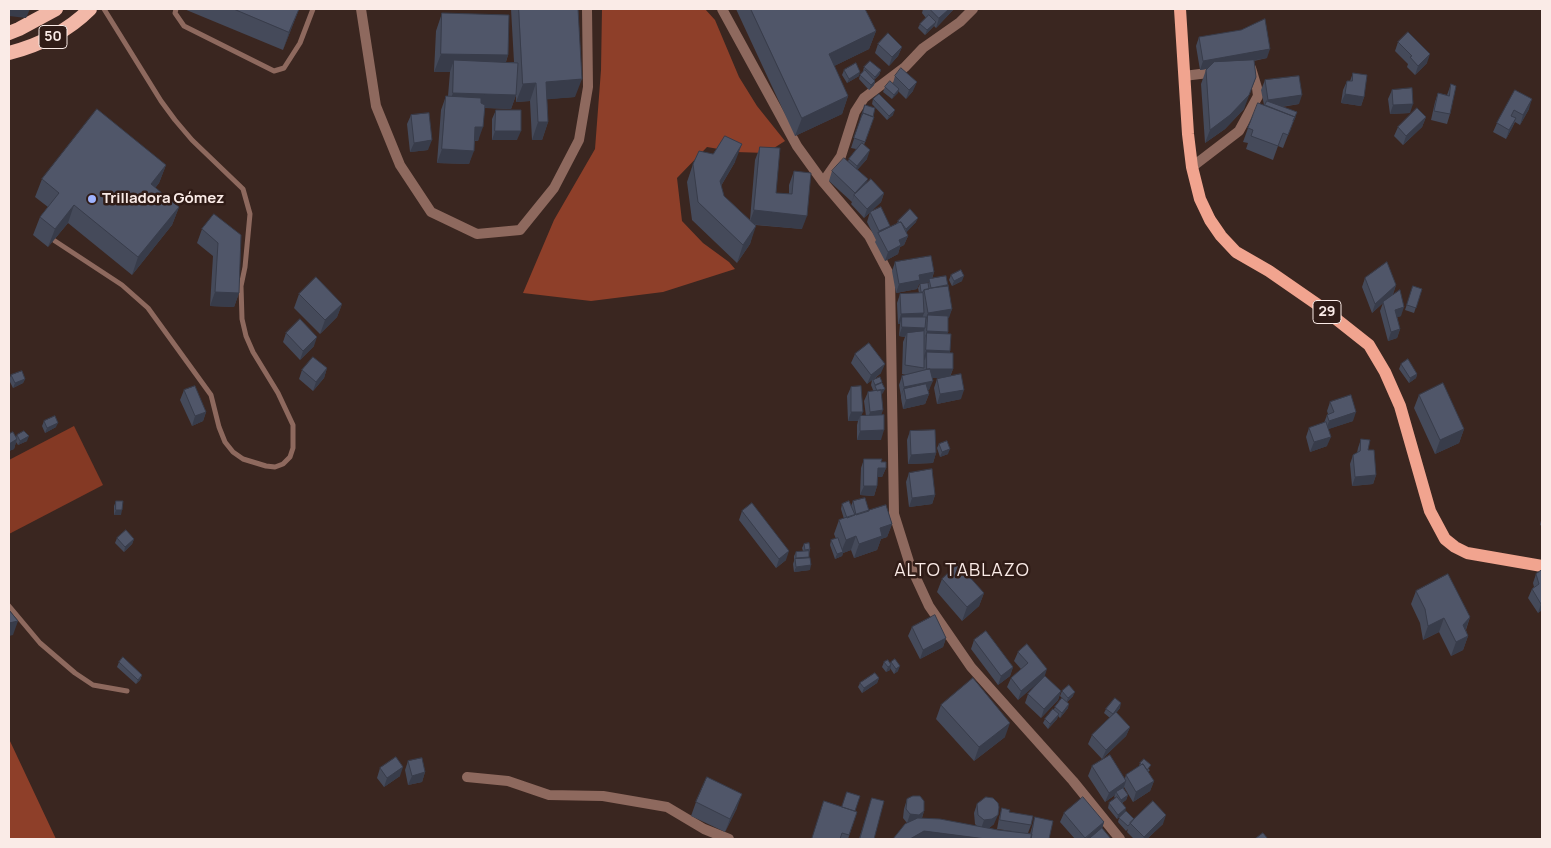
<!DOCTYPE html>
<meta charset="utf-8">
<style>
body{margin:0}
#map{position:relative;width:1551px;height:848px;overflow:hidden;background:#3a2620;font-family:Manrope,sans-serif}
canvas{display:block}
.frame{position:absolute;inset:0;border:10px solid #faebe7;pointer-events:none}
</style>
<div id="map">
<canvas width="1551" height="848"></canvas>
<div class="frame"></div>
</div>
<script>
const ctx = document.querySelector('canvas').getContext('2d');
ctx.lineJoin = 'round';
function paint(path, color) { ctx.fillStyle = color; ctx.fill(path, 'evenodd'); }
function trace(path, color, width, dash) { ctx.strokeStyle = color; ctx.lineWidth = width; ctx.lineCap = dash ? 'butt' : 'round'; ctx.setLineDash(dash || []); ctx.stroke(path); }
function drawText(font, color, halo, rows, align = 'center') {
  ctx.font = font + ' Manrope,sans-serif'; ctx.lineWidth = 5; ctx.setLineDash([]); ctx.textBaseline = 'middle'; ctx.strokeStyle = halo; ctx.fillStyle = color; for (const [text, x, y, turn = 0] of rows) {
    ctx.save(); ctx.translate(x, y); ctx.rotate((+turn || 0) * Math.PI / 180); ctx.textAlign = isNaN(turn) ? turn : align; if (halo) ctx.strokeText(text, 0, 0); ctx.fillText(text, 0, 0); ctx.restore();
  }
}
const green = new Path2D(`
 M74,426L103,485L9,534V460Z`);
const forest = new Path2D(`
 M602,9H705L715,20L739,77L757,106L785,141L766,153L736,152L707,147L677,178L682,221L703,243L729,262L735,269L663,292L591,301L523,293L554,220L595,149L601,70Z
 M9,739L56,839H9Z`);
const service = new Path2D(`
 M176,9L175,13L184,26L274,71L284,68L300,43L313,9
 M55,241L122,285L148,308L211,395L219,427L225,442L233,452L243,459L266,466L275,467L283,464L290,457L293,448V425L278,393L253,352L246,336L242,319L241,286L245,267L250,214L243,189L192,140L175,120L161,101L104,9
 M9,606L40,643L75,673L93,685L127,691`);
const minor = new Path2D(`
 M361,9L376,106L400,165L431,212L477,234L520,230L554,188L579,140L588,87L587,9
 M722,9L797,146L823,182L869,236L890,276L894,514L910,565L929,606L971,667L1073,781L1120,839
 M1184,76L1216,72
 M1192,167L1239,131L1258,96L1257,88L1251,68
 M823,182L841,156L855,112L864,98L905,67L923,48L960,22L973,9
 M467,777L508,781L549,795L603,796L667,807L704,829L729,839`);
const primary = new Path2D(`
 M1180,9L1188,134L1192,167L1200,199L1210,220L1221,236L1236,252L1269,271L1321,307L1369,345L1385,372L1400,406L1430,511L1445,539L1455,547L1467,553L1542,566`);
const trunk = new Path2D(`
 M9,33L19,29L56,9
 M9,53C40,45 67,32 90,9`);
const wall = new Path2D(`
 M184,9H299L283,50Z
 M511,9H578L575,97L547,99L548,122L542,140H532L530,101L516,102V95L511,109L485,108L478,141H475L469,164L437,163L441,110L446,96H448L450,72H434L436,31L442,13L508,55L506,62H514Z
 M736,9H865L876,31L869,49L834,66L848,96L842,114L795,136Z
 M923,9H954L936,28L934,26L925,35L918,28L920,24L926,18L922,13Z
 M1199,37L1267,58L1254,61L1244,109L1225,129L1205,143L1201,84L1206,70L1208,69L1200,70L1196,46Z
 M1398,42L1427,63L1415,75L1407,67L1408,64L1395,51Z
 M878,44L902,47L898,56L889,66L875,53Z
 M864,67L881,70L879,75L874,80L875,81L874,85L869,90L859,79L860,75L863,72V71Z
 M844,70L859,76L847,83L842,75Z
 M1353,73L1364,97L1361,106L1341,103L1343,90L1347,81H1350Z
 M895,76L913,91L906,99L898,91L892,99L883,92L885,87L893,83Z
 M1265,80L1299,104L1282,107L1297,112L1283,148L1278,146L1273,160L1246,149L1248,143L1243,142L1248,128L1264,105L1261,90Z
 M1451,84L1450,114L1447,124L1431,120L1435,102L1438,93L1447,95Z
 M1392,90L1410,113L1390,114L1388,99Z
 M1515,90L1529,109L1520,125L1515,122L1512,128L1506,139L1493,132L1497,123Z
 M873,99L893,115L887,120L872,104Z
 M865,105L874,117L864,145L867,159L857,170L866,184L884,193L881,202L864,218L851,204L852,202L829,181L832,171L848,161L849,159L856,149L851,148Z
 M496,110L517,140H492V119Z
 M411,115L428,150L410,152L407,124Z
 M1426,117L1422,127L1403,145L1394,136L1398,127Z
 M760,147L776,193L789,194V185L794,171L802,229L755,225L750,244L737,263L692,220L687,182L693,164L735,162L721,186L724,196L750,220L755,160Z
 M166,165L159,183L155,188L179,207L172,225L132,275L68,223L48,247L33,235L40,217L48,207L35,197L42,179Z
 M870,212L890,226L889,228L896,225L898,221L916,222L906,232L908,236L904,245L900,247L898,254L885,261L875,242L876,240L867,222Z
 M214,214L239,293L234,307L210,306L213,256L197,243L202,229Z
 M895,262L934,272L932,279L952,309L948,318V332L947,334L953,369L950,377L961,399L937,404L934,388L937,379L942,378H932L929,390H928L929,394L925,404L903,409L901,398V396L899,385L902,376L907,375L902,374L903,342L905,337L899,336L900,324H898L897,303L900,294L919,293L918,288L920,284L928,283L929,282L919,284L917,289L896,293L892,271Z
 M951,275L962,281L952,286L949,280Z
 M1365,278L1396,285L1393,294L1401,316L1397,317L1400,329L1397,338L1388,341L1380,311L1383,303L1372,313L1362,287Z
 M1413,286L1422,289L1414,313L1405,310Z
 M299,294L342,304L337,317L320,334L294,308Z
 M286,333L314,346L300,360L283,342Z
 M855,354L881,373L873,380L882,382V383L883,393L881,394V440H857V425L858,421H848L847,396L851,387L861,416H866L864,401L868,392L873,391L874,390H873L871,385L872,380L867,384L851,363Z
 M1401,364L1417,374L1416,378L1409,383L1399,369Z
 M327,368L324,378L313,391L299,379L302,370Z
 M11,375L25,379L23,383L13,388L9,380Z
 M184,390L206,412L203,421L192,426L180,400Z
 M1419,395L1464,429L1459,443L1435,454L1414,408Z
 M1330,402L1353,421L1328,429L1327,446L1310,452L1306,437L1309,428L1324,423L1327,415L1328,414L1327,411Z
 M44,421L56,427L45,433L42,426Z
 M910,431L936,453L933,463L908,464L907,440Z
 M9,434L16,437L17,435L27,441L18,445L16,442L14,449L9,451Z
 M1361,439L1368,450L1376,475L1373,484L1352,486L1350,464L1353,455L1357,453L1358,448Z
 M939,444L948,454L940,457L937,448Z
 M864,459L881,462L886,468L882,477H877V486L874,496L860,495L861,468Z
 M909,473L935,495L932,504L909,507L906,482Z
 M116,501L121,515H114V506Z
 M853,501L892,524L887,537L881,539L877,550L854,558L851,550L843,553L842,556L835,559L830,545L831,540L836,539L834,534L839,520L844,519L841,509L842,504L851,506Z
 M742,511L786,560L776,568L739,520Z
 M1542,516V526L1540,525Z
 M117,538L134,539L132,544L124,552L115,543Z
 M804,544L810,549L809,554L808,558L810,570L794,572L793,564L794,561V556L796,552L803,551L802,548Z
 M1542,570V610L1538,613L1528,598L1532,589L1534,587L1533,583L1536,574Z
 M942,579L984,593L979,606L962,621L937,592Z
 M1416,591L1470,617L1466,630L1468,636L1463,650L1451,656L1439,632L1423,640L1420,623L1411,604Z
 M912,627L946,638L943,647L920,659L908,636Z
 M974,640L1013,667L1010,676L998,685L971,649Z
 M1018,652L1044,677L1061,691L1058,700L1041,718L1025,703L1028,694L1040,680L1018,700L1007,687L1011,678L1021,669L1014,661Z
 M119,662L142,675L140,680L136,684L117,667Z
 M884,662L890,663L891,662L898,671L894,674L890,668V670L886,672L882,667Z
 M879,678L877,683L862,693L858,687L860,683Z
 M1062,691L1073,696L1067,702L1068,708L1060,718L1058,716L1057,719L1048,729L1043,723L1045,719L1054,709L1055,707L1062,698L1060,696Z
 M941,705L1005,737L974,761L936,719Z
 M1120,708L1116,713L1130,727L1126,736L1102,759L1088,744L1092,735L1110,718L1104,713L1106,709Z
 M408,761L425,772L422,782L408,785L405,770Z
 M1140,763L1150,770L1148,772L1154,781L1150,791L1133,802L1124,787V789L1128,795L1126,800L1122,803L1125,812L1134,819L1163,824L1147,839H1134L1127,832L1128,829L1126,831L1118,822L1119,818L1122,815L1117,819L1108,808L1109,803L1116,799L1114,797L1115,795L1105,802L1088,776L1092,766L1125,778L1126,775L1139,766Z
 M380,768L400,776L384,787L377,778Z
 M847,792L855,811L857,812L848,839H812L824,801L842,807Z
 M872,798L874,839H859L869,807Z
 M907,799L924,811L922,818L977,826L975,824L974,813L977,804L994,824L989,828L998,830L1012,831L997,829L999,818L1002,808L1031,825L1028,833L1030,834L1032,827L1035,817L1049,839L907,823L903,818L904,809Z
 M696,802L737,808L725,832L691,816Z
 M1064,813L1104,822L1102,829L1111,839H1075L1060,822Z`);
const shadedWall = new Path2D(`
 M9,9H30L26,18L9,16Z
 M299,9L283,50L289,32Z
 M949,9H954L936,28L939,18Z
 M936,22L934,26L925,35L927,30Z
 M876,31L869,49L822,72L829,54Z
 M902,47L898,56L889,66L892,57Z
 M1270,49L1267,58L1200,70L1203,61Z
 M441,54L508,55L502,73L454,60L450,72H434Z
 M1430,54L1427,63L1415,75L1418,66Z
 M881,70L879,75L873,81L875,77Z
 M860,72L859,76L847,83L849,79Z
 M1256,77L1244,109L1225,129L1205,143L1210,130Z
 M582,79L575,97L540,100L546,82Z
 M875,81L874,85L869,90L871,85Z
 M917,82L913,91L906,99L909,90Z
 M536,83L530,101L516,102L523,84Z
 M899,89L898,93L892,99L894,95Z
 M453,93L516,95L511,109L448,106Z
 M1345,94L1364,97L1361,106L1341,103Z
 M1302,95L1299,104L1264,109L1268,100Z
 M848,96L842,114L795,136L802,118Z
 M1532,99L1529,109L1520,125L1523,115Z
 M1413,104L1410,113L1390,114L1393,105Z
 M895,110L893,115L887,120L889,116Z
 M1426,117L1422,127L1403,145L1406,136Z
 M1516,118L1512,128L1506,139L1509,130Z
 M538,122H548L542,140H532Z
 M475,127H483L478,141L470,140Z
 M495,131H521L517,140H492Z
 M432,140L428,150L410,152L414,143Z
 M742,144L735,162L713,199L720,181Z
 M442,149L474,151L469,164L437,163Z
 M870,150L867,159L853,175L857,166Z
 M166,165L159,183L144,202L151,184Z
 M868,179L864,189L854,195L852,202L855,193Z
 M884,193L881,202L864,218L867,209Z
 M74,205L68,223L48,247L55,229Z
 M179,207L172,225L132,275L138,257Z
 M754,210L807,216L802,229L749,224Z
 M918,218L916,222L905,234L906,229Z
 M756,226L750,244L737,263L743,245Z
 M890,226L887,235L878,234L879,231Z
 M908,236L904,245L900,247L898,254L885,261L888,252L899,240Z
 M934,272L931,281L929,279V282L919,284L917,289L896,293L899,284L919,275Z
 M964,276L962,281L952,286L954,281Z
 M1396,285L1393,294L1372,313L1375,304Z
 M215,292L239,293L234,307L210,306Z
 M342,304L337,317L320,334L325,320Z
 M1404,307L1401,316L1392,319L1395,310Z
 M952,309L949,318L927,322L928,315L925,322H924L928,313Z
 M924,313L921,322L902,317L900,324H898L901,314Z
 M902,327L925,328L922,337L907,333L905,337L899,336Z
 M1400,329L1397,338L1388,341L1391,332Z
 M927,331L948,332L944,341L927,333L924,340Z
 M317,337L314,346L300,360L303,351Z
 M926,350L950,351L947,360L927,352L925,360L923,359Z
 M885,364L881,373L867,384L871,375Z
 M327,368L324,378L313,391L316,382Z
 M927,369H953L949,378H924Z
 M1417,374L1416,378L1409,383L1410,378Z
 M25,379L23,383L13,388L15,383Z
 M933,381L929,390L905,395L904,389L901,396L904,387Z
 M885,389L883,393L875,397L877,392Z
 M964,390L961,399L937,404L940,394Z
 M929,394L925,404L903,409L906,400Z
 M883,410L880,419L867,421L870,412Z
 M206,412L203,421L192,426L195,416Z
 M851,412H863L860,419V416L858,421H848Z
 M1356,412L1353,421L1326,430L1329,421Z
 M58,423L56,427L45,433L47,428Z
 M1464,429L1459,443L1435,454L1440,440Z
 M884,430L881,440H857L860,431Z
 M29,436L27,441L18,445L20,441Z
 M1331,437L1327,446L1310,452L1314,442Z
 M17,439L14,449L9,451V444Z
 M950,449L948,454L940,457L942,452Z
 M936,453L933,463L908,464L911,455Z
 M878,468H886L882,477H874Z
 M1376,475L1373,484L1352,486L1355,477Z
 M864,486H877L874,496L860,495Z
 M935,495L932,504L909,507L912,498Z
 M116,510H122L121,515H114Z
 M892,524L887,537L881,539L877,550L854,558L859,544L880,528Z
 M856,536L851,550L843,553L842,556L835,559L837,554L841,552L846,540Z
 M134,539L132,544L124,552L125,547Z
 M789,551L786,560L776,568L779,559Z
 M809,557L807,561L795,562L796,558Z
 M811,565L810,570L794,572L796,567Z
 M984,593L979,606L962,621L967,607Z
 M1542,603V610L1538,613L1541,604Z
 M1470,617L1465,631L1463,625Z
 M1444,618L1439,632L1423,640L1428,626Z
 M18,621L13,635L9,636V623Z
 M1468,636L1463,650L1451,656L1456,642Z
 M946,638L943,647L920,659L923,650Z
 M891,665L890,670L886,672L888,667Z
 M900,666L898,671L894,674L896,669Z
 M1013,667L1010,676L998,685L1001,676Z
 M1047,669L1044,678L1018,700L1021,691Z
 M142,675L140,680L136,684L138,680Z
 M879,678L877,683L862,693L864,688Z
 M1061,691L1058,700L1041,718L1044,709Z
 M1075,692L1073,696L1066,703L1068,698Z
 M1121,703L1120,708L1111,719L1113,714Z
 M1069,704L1068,708L1060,718L1062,713Z
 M1059,714L1057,719L1048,729L1050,724Z
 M1010,723L1005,737L974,761L979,747Z
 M1130,727L1126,736L1102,759L1106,750Z
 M403,767L400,776L384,787L387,778Z
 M425,772L422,782L408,785L412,776Z
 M1126,781L1123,790L1116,792L1115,795L1105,802L1109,793Z
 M1154,781L1150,791L1133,802L1136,792Z
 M742,794L737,808L725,832L730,819Z
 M1128,795L1126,800L1120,804L1121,800Z
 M1126,808L1125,813L1117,819L1118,815Z
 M924,811L921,820L907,823L910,814Z
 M998,815L994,824L988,829H981L984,820Z
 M1166,815L1163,824L1147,839H1143L1144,837Z
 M1104,822L1101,831L1091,839H1085Z
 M924,831L986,839H910Z`);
const building = new Path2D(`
 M234,9H299L289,32Z
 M519,9H578L582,79L546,82L548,122H538L536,83L523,84Z
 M751,9H865L876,31L829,54L848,96L802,118Z
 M930,9H949L939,18Z
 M442,13L509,15L508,55L441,54Z
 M929,15L936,22L927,30L920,24Z
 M1265,19L1270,49L1203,61L1199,37L1241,30Z
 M1408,32L1430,54L1418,66L1410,57L1412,56L1398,42Z
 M888,33L902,47L892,57L878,44Z
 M454,60L518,63L516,95L453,93Z
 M1254,60L1256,77L1249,95L1230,115L1210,130L1206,70L1214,62Z
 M870,61L881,70L875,77L864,67Z
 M856,63L860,72L849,79L844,70Z
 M901,68L917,82L909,90L895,76Z
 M865,70L875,81L871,85L860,75Z
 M1353,73L1367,75L1364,97L1345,94L1347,81H1352Z
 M1299,76L1302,95L1268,100L1265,80Z
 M890,81L899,89L894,95L885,87Z
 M1451,84L1456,86L1450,114L1434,111L1438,93L1449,96Z
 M1412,88L1413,104L1393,105L1392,90Z
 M1515,90L1532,99L1523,115L1514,110L1511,116L1516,118L1509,130L1497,123Z
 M879,94L895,110L889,116L873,99Z
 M446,96L481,98V103L485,105L483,127H475L474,151L442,149Z
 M1267,101L1297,112L1293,121L1295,117L1265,105Z
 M1258,103L1295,117L1288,135L1283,133L1278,146L1251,136L1253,130L1248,128Z
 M865,105L875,108L873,117L863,113L862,115Z
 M1417,108L1426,117L1406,136L1398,127Z
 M97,109L166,165L151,184L179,207L138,257L74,205L55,229L40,217L59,193L42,179Z
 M496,110H521V131H495Z
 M429,113L432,140L414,143L411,115Z
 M863,113L874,117L865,142L854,138Z
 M725,136L742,144L720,181L724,196L756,226L743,245L698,202L693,164L699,151L713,154Z
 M862,143L870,150L857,166L849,159Z
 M760,147L780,148L776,193L792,194L794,171L811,173L807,216L754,210Z
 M844,158L868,179L855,193L832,171Z
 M871,179L884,193L867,209L854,195Z
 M881,207L890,226L879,231L870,212Z
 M910,209L918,218L906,229L901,222L900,223L898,221Z
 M214,214L241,235L239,293L215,292L218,243L202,229Z
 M901,222L908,236L899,240L901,245L888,252L878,233Z
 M931,256L934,272L919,275L920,280L899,284L895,262Z
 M1387,262L1396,285L1375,304L1365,278Z
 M961,270L964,276L954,281L951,275Z
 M946,276L948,286L931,288L929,279Z
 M316,277L342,304L325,320L299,294Z
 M928,283L929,289L924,290L923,292H921L920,284Z
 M948,285L952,309L928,313L924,290Z
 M1413,286L1422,289L1416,308L1407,305Z
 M1400,290L1404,307L1395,310L1400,329L1391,332L1383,302Z
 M923,293L924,313L901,314L900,294Z
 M928,315L948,316V332L927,331Z
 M902,317H926L925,328L902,327Z
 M300,319L317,337L303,351L286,333Z
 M924,331V368L905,365L907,333Z
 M927,333L951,334L950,351L926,350Z
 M869,343L885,364L871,375L855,354Z
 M927,352L953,353V369H927Z
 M313,357L327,368L316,382L302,370Z
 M1408,359L1417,374L1410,378L1401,364Z
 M930,369L933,381L904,387L902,376Z
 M22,371L25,379L15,383L11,375Z
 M961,374L964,390L940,394L937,379Z
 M880,377L882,382L875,385L873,380Z
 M882,383L885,389L877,391L875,386Z
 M1443,383L1464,429L1440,440L1419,395Z
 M926,384L929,394L906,400L904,389Z
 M195,386L206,412L195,416L184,390Z
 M861,386L863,412H851V387Z
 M881,390L883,410L870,412L868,392Z
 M1351,395L1356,412L1329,421L1327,415L1334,412L1330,402Z
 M884,415V430L860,431V416Z
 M55,416L58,423L47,428L44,421Z
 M1326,422L1331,437L1314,442L1309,428Z
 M935,430L936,453L911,455L910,431Z
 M24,431L29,436L20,441L17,435Z
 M13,432L17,439L9,444V434Z
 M1361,439L1370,440L1368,450H1374L1376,475L1355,477L1353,455L1360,451Z
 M947,441L950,449L942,452L939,444Z
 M864,459H882L881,462H886V468H878L877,486H864Z
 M932,469L935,495L912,498L909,473Z
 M865,498L869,511L856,515L853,501Z
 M116,501H123L122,510H116Z
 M849,501L855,515L847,518L842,504Z
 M752,503L789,551L779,559L742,511Z
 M886,505L892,524L880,528L882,536L859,544L856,536L846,540L839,520Z
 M126,530L134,539L125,547L117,538Z
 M838,538L843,552L837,554L831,540Z
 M809,543L810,549L805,550L804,544Z
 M809,551V557L796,558V552Z
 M810,558L811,565L796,567L795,559Z
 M958,564L984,593L967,607L942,579Z
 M1542,570V603L1541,604L1532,589L1539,584L1536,574Z
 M1448,574L1470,617L1463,625L1468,636L1456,642L1444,618L1428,626L1425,609L1416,591Z
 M9,610L18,621L9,623Z
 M935,615L946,638L923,650L912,627Z
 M986,631L1013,667L1001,676L974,640Z
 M1027,644L1047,669L1021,691L1011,678L1028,663L1018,652Z
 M123,657L142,675L138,680L119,662Z
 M895,659L900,666L896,669L891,662Z
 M888,660L891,665L888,667L884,662Z
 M875,673L879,678L864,688L860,683Z
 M1045,676L1061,691L1044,709L1028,694Z
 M973,678L1010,723L979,747L941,705Z
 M1069,685L1075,692L1068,698L1062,691Z
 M1062,698L1069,704L1062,713L1055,707Z
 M1115,698L1121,703L1113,714L1106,709Z
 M1053,709L1059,714L1050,724L1045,719Z
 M1116,712L1130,727L1106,750L1092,735Z
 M1110,755L1126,781L1109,793L1092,766Z
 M396,757L403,767L387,778L380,768Z
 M422,758L425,772L412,776L408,761Z
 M1144,759L1151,765L1147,770L1143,764L1142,765L1140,763Z
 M1143,764L1154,781L1136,792L1126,775Z
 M707,777L742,794L730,819L696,802Z
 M1123,788L1128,795L1121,800L1116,792Z
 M847,792L860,796L855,811L842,807Z
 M913,796H920L924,801V811L919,815L910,814L906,809L907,799Z
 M986,797L993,798L998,803L999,807L998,815L992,819L984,820L978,815L977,804Z
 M1083,797L1104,822L1085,838L1064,813Z
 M1117,797L1126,808L1118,815L1109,803Z
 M872,798L884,801L874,839H860Z
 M824,801L857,812L849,835L842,833L840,839H812Z
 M1153,801L1166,815L1144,837L1130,823Z
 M1002,808L1010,810L1009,812L1033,816L1031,825L1000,820Z
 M1126,811L1134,819L1128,826L1119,818Z
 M1035,817L1053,821L1049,839H1031Z
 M918,818L940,819L998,830L1032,834L1031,839H986L924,831L910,839H893L905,824Z
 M1102,828L1111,839H1089Z
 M1263,833L1268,839H1255Z`);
const markers = [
 [92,199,5,"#9fb3fd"]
];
const shields = [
 [53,37,28],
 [1327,312,28]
];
const shieldNames = [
 ["50",53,37],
 ["29",1327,312]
];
const poiNames = [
 ["Trilladora Gómez",102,199]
];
const quarterNames = [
 ["ALTO TABLAZO",962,571]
];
paint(green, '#843924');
paint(forest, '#8e3f29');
trace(service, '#8e695e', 5);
trace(minor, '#8e695e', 10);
trace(primary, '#f1a48f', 12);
trace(trunk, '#f2b8a8', 14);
paint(wall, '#454a5a');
paint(shadedWall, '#383c4a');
paint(building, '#505669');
trace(building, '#383c4a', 1);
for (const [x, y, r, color] of markers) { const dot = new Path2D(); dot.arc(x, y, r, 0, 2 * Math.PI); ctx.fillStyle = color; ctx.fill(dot); trace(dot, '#301c17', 2); }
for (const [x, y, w] of shields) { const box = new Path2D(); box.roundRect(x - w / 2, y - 11.5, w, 23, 4); ctx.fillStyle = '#301c17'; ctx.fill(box); trace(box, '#faebe7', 1); }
drawText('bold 14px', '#faebe7', null, shieldNames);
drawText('bold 15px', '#faebe7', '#301c17', poiNames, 'left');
ctx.letterSpacing = '1px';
drawText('18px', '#faebe7', '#301c17', quarterNames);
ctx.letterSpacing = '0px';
</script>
